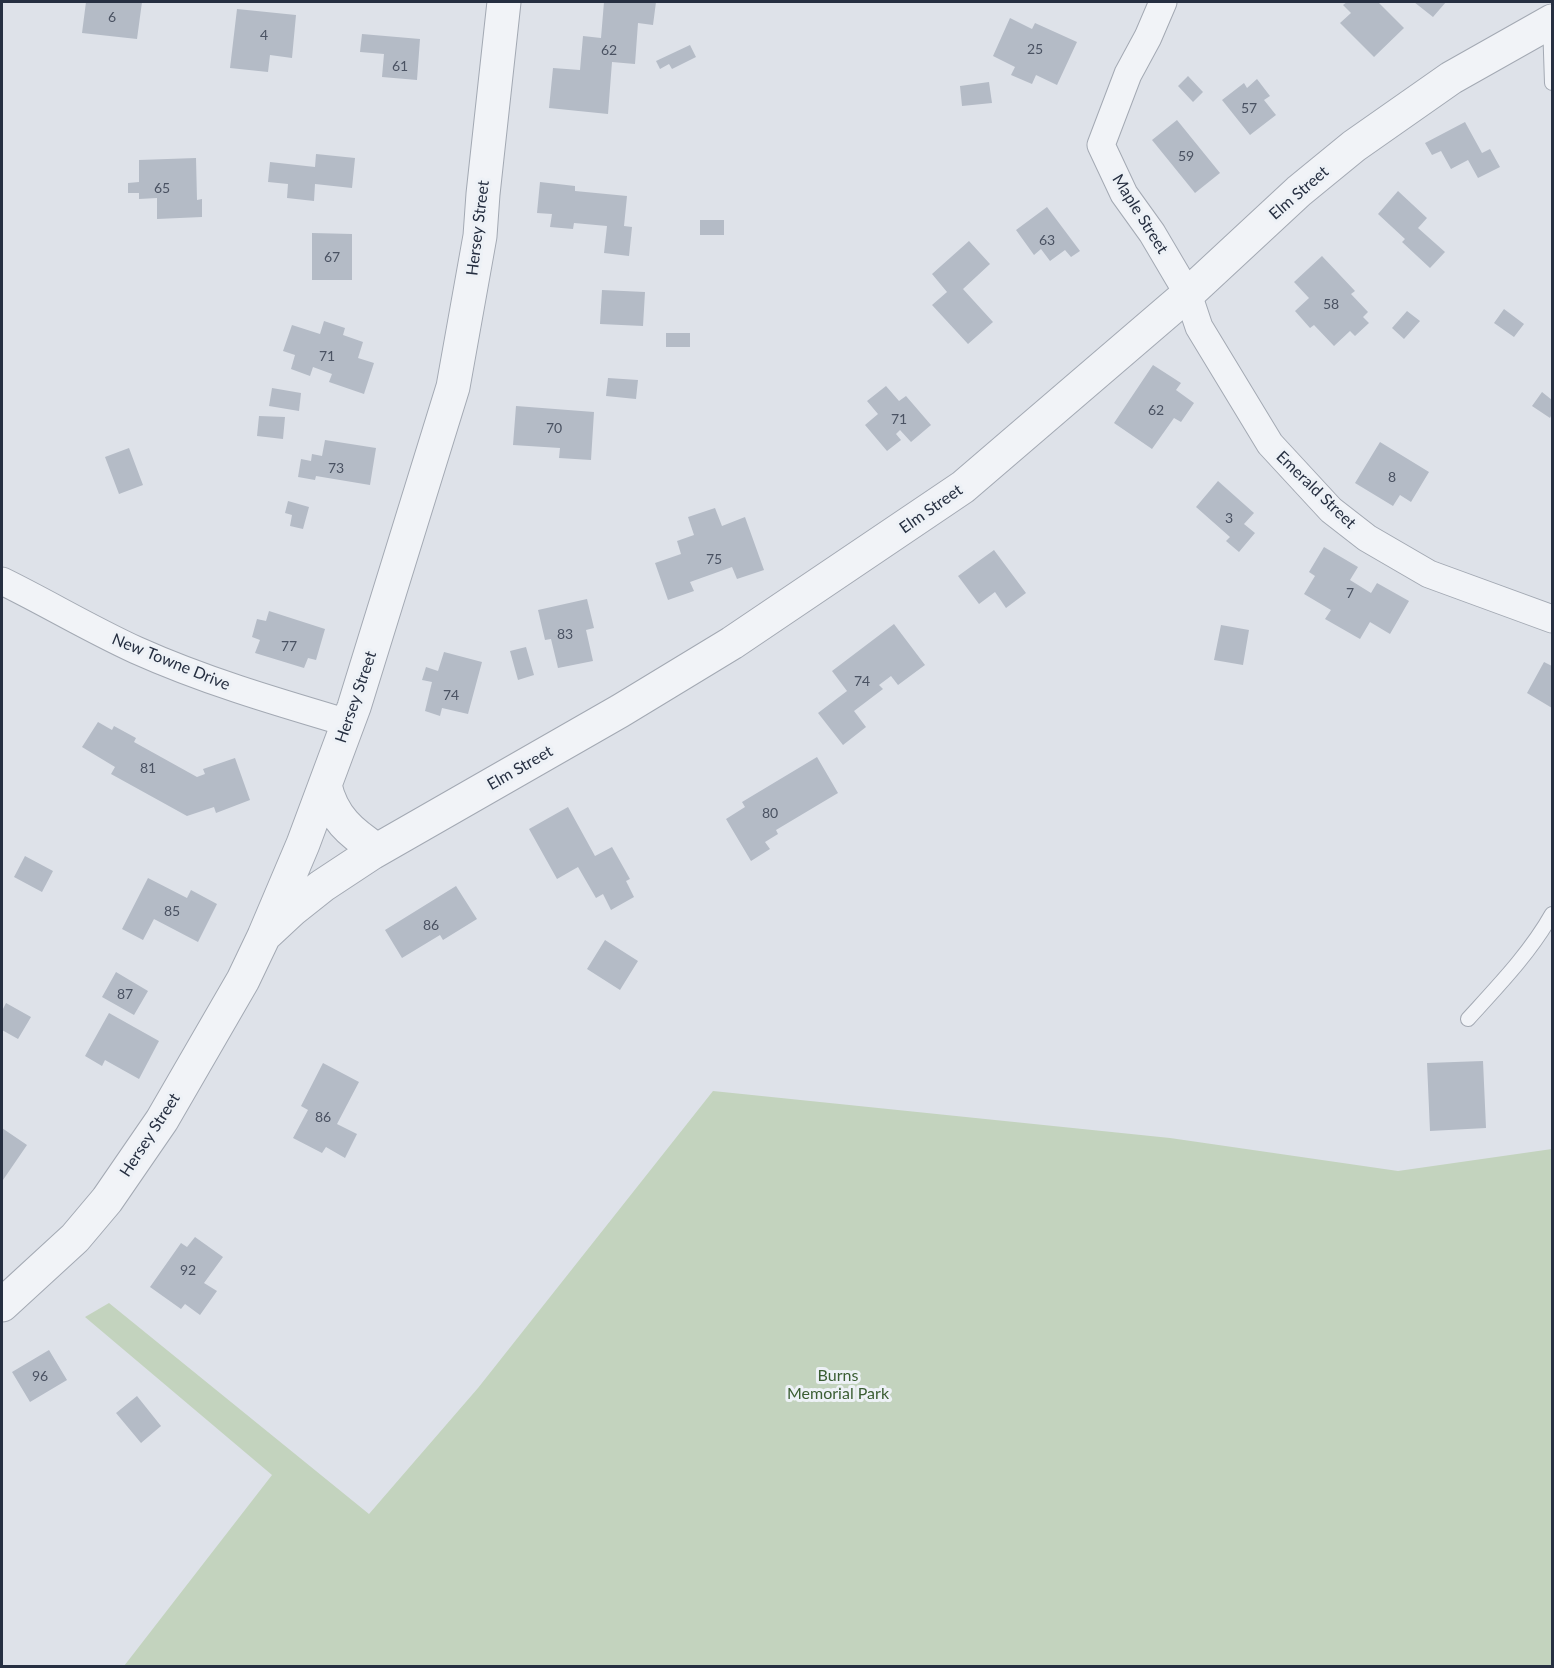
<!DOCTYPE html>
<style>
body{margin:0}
#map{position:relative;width:1554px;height:1668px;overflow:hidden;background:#dee2e9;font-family:Lato,sans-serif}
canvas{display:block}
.frame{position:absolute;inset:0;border:3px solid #262f41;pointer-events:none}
</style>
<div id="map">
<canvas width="1554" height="1668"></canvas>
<div class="frame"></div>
</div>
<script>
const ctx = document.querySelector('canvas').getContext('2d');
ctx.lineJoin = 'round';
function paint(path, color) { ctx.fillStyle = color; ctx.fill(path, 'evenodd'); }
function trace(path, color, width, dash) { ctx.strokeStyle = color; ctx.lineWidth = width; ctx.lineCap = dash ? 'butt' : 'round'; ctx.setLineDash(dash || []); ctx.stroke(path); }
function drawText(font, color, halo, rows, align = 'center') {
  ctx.font = font + ' Lato,sans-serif'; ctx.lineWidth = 6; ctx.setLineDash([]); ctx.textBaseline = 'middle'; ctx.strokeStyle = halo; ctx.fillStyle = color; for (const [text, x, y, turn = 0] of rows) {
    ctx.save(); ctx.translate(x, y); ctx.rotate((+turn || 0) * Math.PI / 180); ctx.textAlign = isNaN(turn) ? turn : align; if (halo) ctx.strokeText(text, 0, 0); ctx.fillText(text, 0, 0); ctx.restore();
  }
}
const green = new Path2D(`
 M713,1091L1170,1138L1398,1171L1552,1149V1666H124L272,1475L85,1317L109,1303L369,1514L478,1388Z`);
const building = new Path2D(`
 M86,2H142L137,39L82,33Z
 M604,2H656L653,25L638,23L635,64L612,62L608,114L549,108L553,68L580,70L583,36L601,38Z
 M1347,2H1378L1404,28L1374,57L1340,23L1351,13L1343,5Z
 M1414,2H1446L1433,17Z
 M237,9L296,15L292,58L270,55L268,72L230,68Z
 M1010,18L1032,29L1035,23L1077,42L1057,85L1036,75L1032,84L1011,75L1015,67L993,56Z
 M362,34L420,39L417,80L382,77L384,54L360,52Z
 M690,45L696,57L672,69L669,64L660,69L656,61Z
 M1188,76L1203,92L1193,102L1178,86Z
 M1257,79L1270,96L1264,100L1276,115L1250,135L1222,100L1244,83L1247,88Z
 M989,82L992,103L962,106L960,86Z
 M1177,120L1220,173L1195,193L1152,140Z
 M1465,122L1482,153L1490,149L1500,167L1478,178L1468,160L1451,169L1441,151L1432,155L1425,143Z
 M316,154L355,158L352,188L315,184L314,201L287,198L288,184L268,182L270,162L315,167Z
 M196,158L197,200L202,199V217L157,219V198L139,199V193H128V183L139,182V160Z
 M540,182L575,186V191L627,196L624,226L632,227L629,256L604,253L607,226L574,223L573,229L550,227L552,214L537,213Z
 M1398,191L1427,218L1418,228L1445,252L1430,268L1402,242L1405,239L1378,214Z
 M1047,207L1080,251L1071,257L1065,250L1050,261L1041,249L1034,255L1016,230Z
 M700,220H724V235H700Z
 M312,233L352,234V280H312Z
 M969,241L990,264L963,289L993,322L968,344L932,305L947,292L932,274Z
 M1322,256L1355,291L1351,294L1368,312L1363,317L1369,323L1355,336L1350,331L1334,346L1314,325L1310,328L1295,311L1309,298L1294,282Z
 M602,290L645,292L643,326L600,324Z
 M1504,309L1524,324L1514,337L1494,323Z
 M1407,311L1420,321L1404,339L1392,328Z
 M324,321L345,328L343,335L363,342L358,358L374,363L364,394L329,382L332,374L313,367L310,376L291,369L295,355L283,351L292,325L320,334Z
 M666,333H690V347H666Z
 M1153,365L1181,383L1176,390L1194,403L1181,422L1174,418L1152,449L1114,423Z
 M608,378L638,380L636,399L606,396Z
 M886,386L899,401L906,396L931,425L911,442L900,430L896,434L901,440L887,451L865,425L878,414L867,401Z
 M272,388L301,393L299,411L269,406Z
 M1542,392L1552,400V414L1550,418L1532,406Z
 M516,406L594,412L591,460L559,458L560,448L513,445Z
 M259,416L285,417L283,439L257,436Z
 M325,440L376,448L370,485L316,476L315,480L298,477L301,459L311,461L312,454L322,456Z
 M1380,442L1429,472L1411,502L1400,495L1393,506L1355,483Z
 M129,448L143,485L119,494L105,457Z
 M1218,481L1254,513L1244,524L1255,533L1239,552L1226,541L1230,537L1196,507Z
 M288,501L309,507L303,529L290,526L292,515L285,513Z
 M715,508L722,526L745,517L764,570L737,579L732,567L690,582L694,591L668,600L655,563L681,554L677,541L694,535L688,517Z
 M1324,547L1358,567L1350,580L1371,593L1377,583L1409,601L1390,634L1370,622L1360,639L1325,619L1331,610L1304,594L1315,576L1309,572Z
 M994,550L1026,593L1006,608L995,592L979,604L958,576Z
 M587,599L594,628L586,630L593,661L558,668L551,639L545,640L538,610Z
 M269,611L325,629L316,660L308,658L304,668L255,653L260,640L252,637L257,619L266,621Z
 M894,624L925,665L898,685L891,676L879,685L883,689L854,711L866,727L843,745L818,713L847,691L832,671Z
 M1221,625L1249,630L1243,665L1214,660Z
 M526,647L534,675L518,680L510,651Z
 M444,652L482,662L468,714L442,708L440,716L425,711L432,682L422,680L426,667L438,671Z
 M1544,662L1552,666V708L1527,693Z
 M98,722L112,730L114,726L136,738L134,742L197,777L205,774L203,769L235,758L250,800L216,813L214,807L187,816L111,774L115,767L82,747Z
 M817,757L838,793L776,830L778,834L765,842L770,849L751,861L726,819L745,807L742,802Z
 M568,807L595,856L612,847L630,879L626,881L634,897L611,910L603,894L596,898L578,867L557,879L529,829Z
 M25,856L53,871L42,892L14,877Z
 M148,878L187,898L191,890L217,904L198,942L154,919L143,940L122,929Z
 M456,886L477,919L443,940L440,935L402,958L385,930Z
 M605,940L638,961L620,990L587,969Z
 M116,972L148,991L134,1015L102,997Z
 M6,1003L31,1017L18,1039L2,1030V1011Z
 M109,1013L159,1041L139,1079L105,1060L102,1066L85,1056Z
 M1483,1061L1486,1128L1430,1131L1427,1063Z
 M323,1063L359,1082L337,1124L357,1134L345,1158L326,1147L322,1153L293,1138L308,1110L301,1106Z
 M2,1128L27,1145L3,1180L2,1179Z
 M195,1237L223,1257L204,1283L217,1291L200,1315L185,1304L181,1309L150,1287L181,1243L187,1247Z
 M49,1350L67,1380L30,1402L12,1372Z
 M137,1396L161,1426L141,1443L116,1413Z`);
const service = new Path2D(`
 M1550,23L1552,83
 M1468,1019C1498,986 1530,953 1552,914`);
const minor = new Path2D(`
 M1163,2L1148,37L1128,74L1101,145L1124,194L1152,233L1188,294L1199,327L1270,444L1331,510L1367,538L1429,574L1552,619
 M2,581C47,603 90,629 136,650C205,681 277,702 348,723`);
const tertiary = new Path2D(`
 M325,785C332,817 351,833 377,850
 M264,936L293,909L322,886L372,853L620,711L732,643L963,487L1188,294L1299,191L1354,146L1451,78L1552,21
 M2,1305L75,1238L107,1200L162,1120L243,980L264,936L303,844L354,707L453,387L480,236L483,194L504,2`);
const numberNames = [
 ["6",112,17],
 ["4",264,35],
 ["25",1035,49],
 ["62",609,50],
 ["61",400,66],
 ["57",1249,108],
 ["59",1186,156],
 ["65",162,188],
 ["63",1047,240],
 ["67",332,257],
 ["58",1331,304],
 ["71",327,356],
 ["62",1156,410],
 ["71",899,419],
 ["70",554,428],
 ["73",336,468],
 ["8",1392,477],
 ["3",1229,518],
 ["75",714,559],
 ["7",1350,593],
 ["83",565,634],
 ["77",289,646],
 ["74",862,681],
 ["74",451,695],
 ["81",148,768],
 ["80",770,813],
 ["85",172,911],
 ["86",431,925],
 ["87",125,994],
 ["86",323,1117],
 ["92",188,1270],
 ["96",40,1376]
];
const streetNames = [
 ["Elm Street",1299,193,-41],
 ["Maple Street",1140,214,58],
 ["Hersey Street",478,228,-83],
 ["Emerald Street",1316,490,44],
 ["Elm Street",931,509,-35],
 ["New Towne Drive",171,662,22],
 ["Hersey Street",356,697,-71],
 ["Elm Street",520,768,-30],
 ["Hersey Street",150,1135,-57]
];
const parkNames = [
 ["Burns",838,1376],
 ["Memorial Park",838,1394]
];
paint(green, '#c3d3be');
paint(building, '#b4bbc6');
trace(service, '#a3a9b3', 16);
trace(minor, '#a3a9b3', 29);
trace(tertiary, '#a3a9b3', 35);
trace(service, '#f1f3f7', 14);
trace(minor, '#f1f3f7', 27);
trace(tertiary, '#f1f3f7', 33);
drawText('14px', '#4a5262', null, numberNames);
drawText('16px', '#262f41', '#edf1f6', streetNames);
drawText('16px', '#3a5d32', '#edf1f6', parkNames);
</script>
